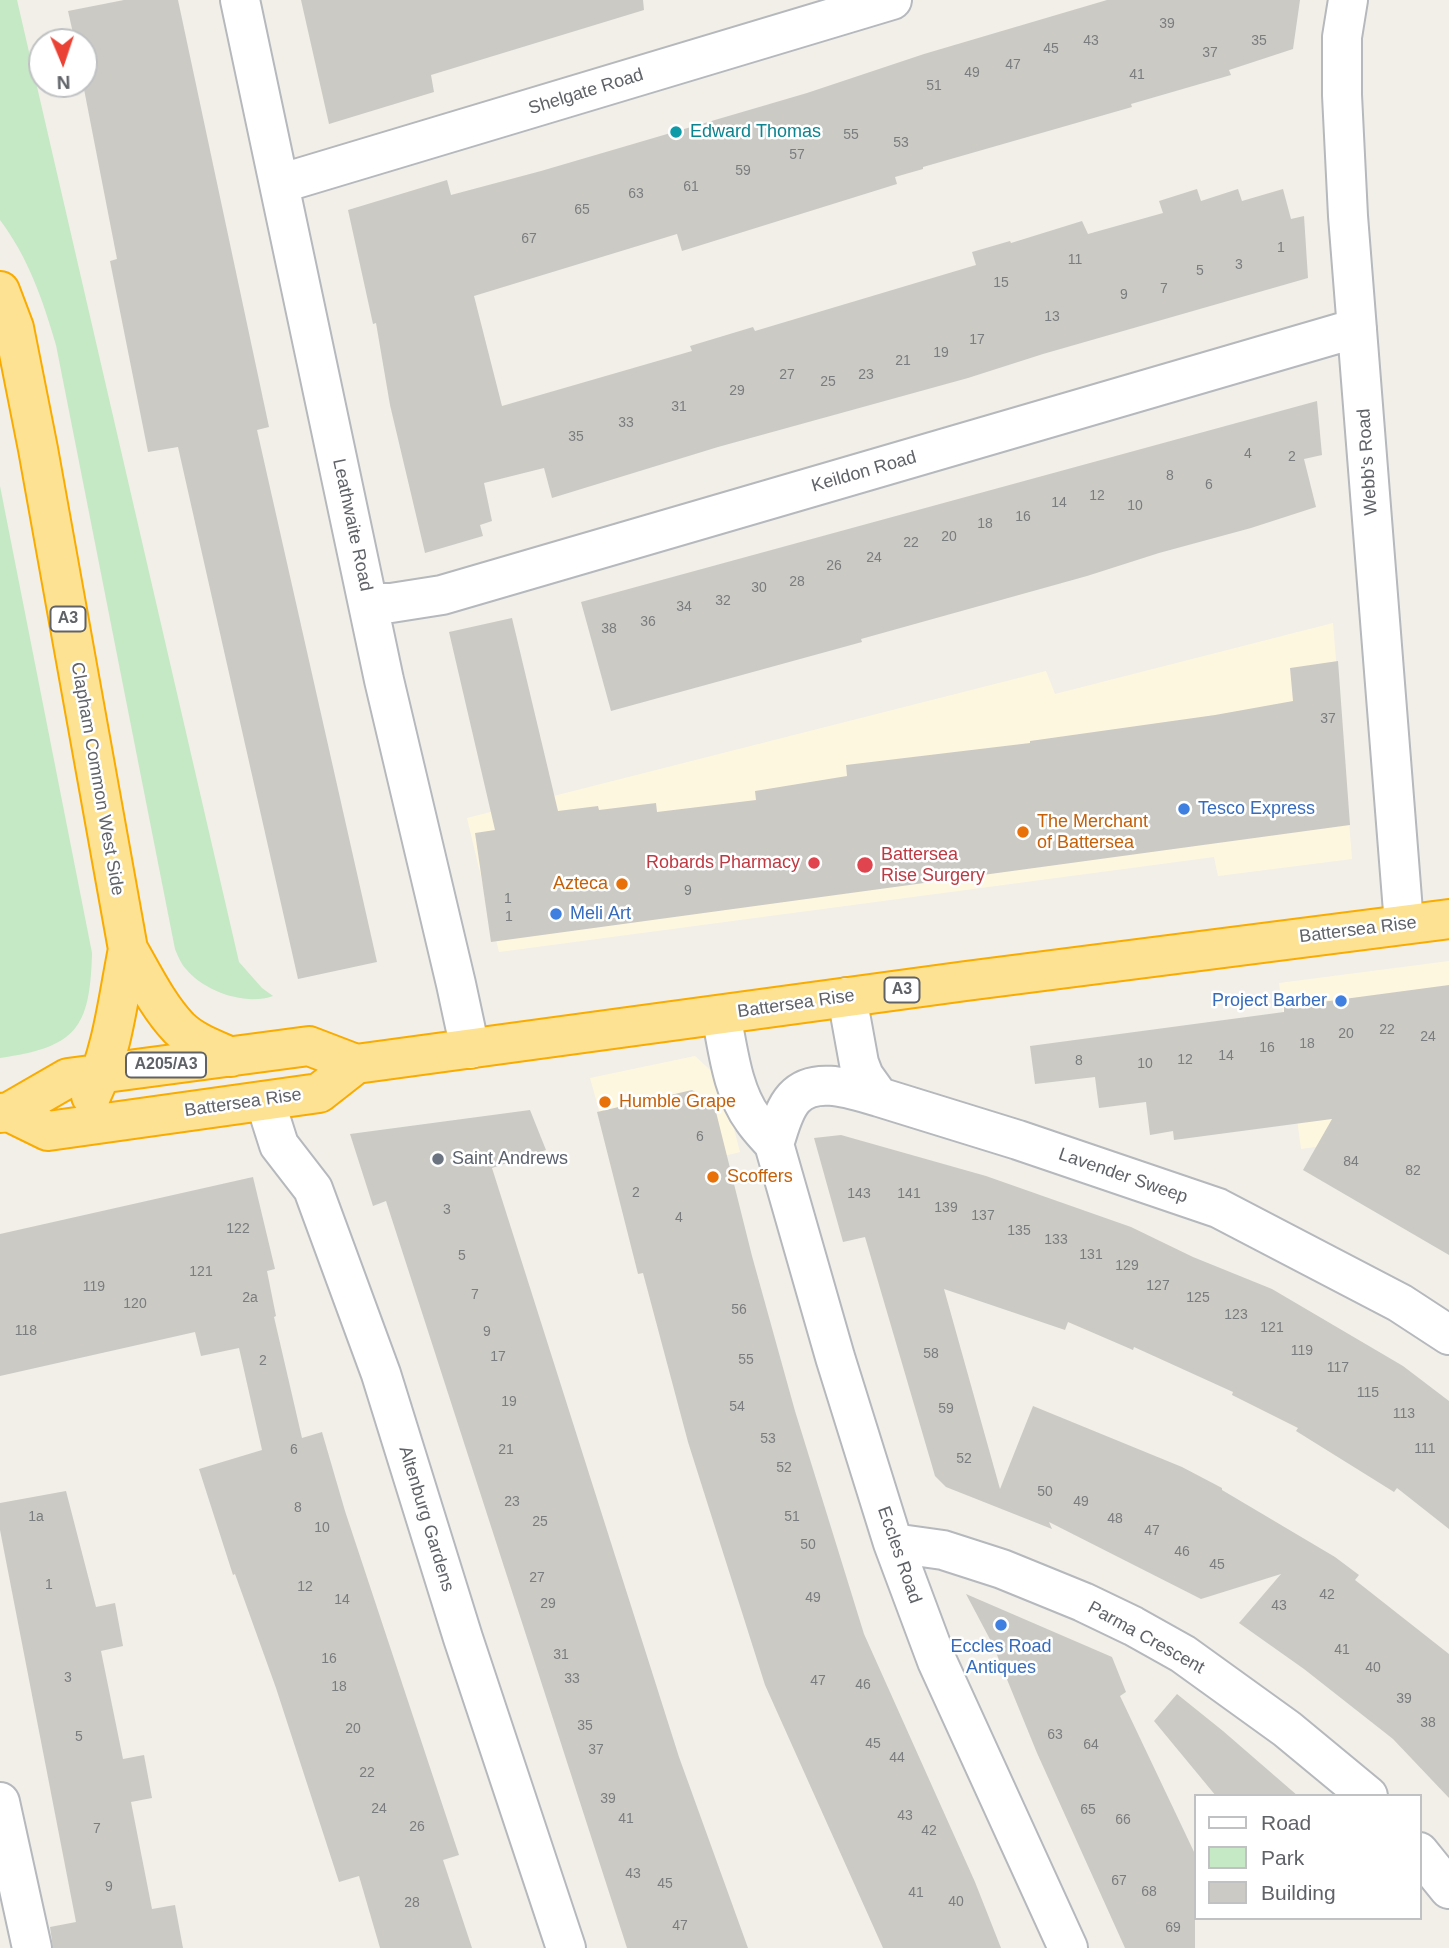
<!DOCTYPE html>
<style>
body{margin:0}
#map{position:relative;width:1449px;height:1948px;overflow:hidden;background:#f1efe8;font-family:Arial,sans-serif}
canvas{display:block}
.legend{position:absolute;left:1194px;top:1794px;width:228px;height:126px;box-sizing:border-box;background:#fff;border:2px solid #bfc1c3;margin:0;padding:9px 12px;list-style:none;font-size:21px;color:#5f6368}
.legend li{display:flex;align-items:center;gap:14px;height:35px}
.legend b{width:35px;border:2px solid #bfc1c3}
.north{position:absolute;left:28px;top:28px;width:70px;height:70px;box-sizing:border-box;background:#fff;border:2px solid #bfc1c3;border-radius:50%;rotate:178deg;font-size:19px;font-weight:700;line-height:28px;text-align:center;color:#5f6368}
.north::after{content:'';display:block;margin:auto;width:24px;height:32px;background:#ea4335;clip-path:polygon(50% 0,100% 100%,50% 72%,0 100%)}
</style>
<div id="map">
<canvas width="1449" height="1948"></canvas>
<ul class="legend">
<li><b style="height:9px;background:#fff"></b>Road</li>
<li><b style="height:19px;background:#c5e8c5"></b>Park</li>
<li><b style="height:19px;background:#cccac5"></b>Building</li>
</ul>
<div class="north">N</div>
</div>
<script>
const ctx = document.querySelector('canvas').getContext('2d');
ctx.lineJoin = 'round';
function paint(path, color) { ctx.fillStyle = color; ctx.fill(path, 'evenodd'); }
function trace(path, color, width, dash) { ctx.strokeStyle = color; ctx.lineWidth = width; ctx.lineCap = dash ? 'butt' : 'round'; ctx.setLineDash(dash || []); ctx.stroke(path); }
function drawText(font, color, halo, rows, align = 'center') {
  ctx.font = font + ' Arial,sans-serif'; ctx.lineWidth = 5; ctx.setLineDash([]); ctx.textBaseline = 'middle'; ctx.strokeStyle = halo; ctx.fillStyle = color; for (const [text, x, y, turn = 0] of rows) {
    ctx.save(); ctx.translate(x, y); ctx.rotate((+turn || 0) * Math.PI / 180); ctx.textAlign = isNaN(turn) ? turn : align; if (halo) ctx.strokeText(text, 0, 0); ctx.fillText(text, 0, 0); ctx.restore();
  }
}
const commercial = new Path2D(`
 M1333,623L1352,859L1218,876L1214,857L499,952L467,818L1046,671L1055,694Z
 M1449,961V1128L1301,1149L1279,983Z
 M695,1056L721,1080L740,1152L619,1182L590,1078Z`);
const green = new Path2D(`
 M0,0H17L239,962L262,988L273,996C245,1006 204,991 186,969C181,964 178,956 175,949L56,345C43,300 28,257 0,220Z
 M0,486L92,953C90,1029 76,1047 0,1058Z`);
const building = new Path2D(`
 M124,0H178L269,427L257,430L377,962L298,979L178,447L148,452L110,261L117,259L83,84L84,42H75L68,11Z
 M301,0H643L644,10L431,75L434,92L329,124Z
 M1107,0H1300L1293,49L1229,70L1231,75L1131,104L1132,107L923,167V169L895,177L897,184L682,251L677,234L474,296L502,406L692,351L690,346L753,327L755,331L976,265L972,252L1010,241L1011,243L1082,221L1088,234L1163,213L1159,201L1197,189L1201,201L1238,189L1242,201L1283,189L1291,219L1304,216L1308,278L1043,354L968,378L718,447L552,498L544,468L484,483L492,521L480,525L483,536L425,553L390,405L376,323L373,324L348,210L447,180L451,195L541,171L807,93L924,54Z
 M1317,401L1322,455L1304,459L1316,507L1251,528L1159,553L1087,576L861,639L862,642L611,711L581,602Z
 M512,618L558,811L598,806L599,810L656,803L657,812L756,800L755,791L847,776L846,765L1030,743V741L1215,715L1293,701L1290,668L1338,661L1350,825L491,942L475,833L495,830L449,632Z
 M1449,985V1255L1303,1170L1332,1119L1174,1140L1173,1131L1150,1135L1146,1102L1099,1108L1095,1077L1035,1084L1030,1046L1284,1012V1007Z
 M692,1090L714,1104L752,1256L795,1411L864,1634L975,1882L1001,1948H883L765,1685L688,1442L643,1273L638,1274L597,1112Z
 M530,1110L546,1150L492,1168L679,1757L748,1948H627L386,1201L373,1206L350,1134Z
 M841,1135L986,1176L1131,1227L1193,1257L1272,1289L1403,1366L1449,1401V1529L1397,1488L1394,1492L1296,1431L1298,1428L1232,1395L1233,1392L1134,1347L1133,1350L1068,1322L1065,1330L944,1289L1000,1489L1033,1406L1182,1467L1222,1488V1490L1335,1557L1359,1575L1355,1580L1449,1654V1798L1393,1739L1304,1669L1239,1623L1281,1574L1201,1599L1049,1522L1052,1529L946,1487L935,1476L865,1237L843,1242L814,1138Z
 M253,1177L275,1269L267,1271L276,1316L274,1317L302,1438L322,1432L345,1511L459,1855L443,1860L472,1948H380L359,1876L339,1882L276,1688L235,1574L233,1575L199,1469L262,1450L239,1348L201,1356L195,1332L0,1376V1234Z
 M66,1491L96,1607L115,1603L123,1646L101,1651L123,1759L144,1755L152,1798L131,1802L152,1909L175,1905L183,1948H53L50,1927L76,1922L0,1530V1503Z
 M966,1594L1112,1657L1126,1692L1120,1696L1195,1854V1948H1125L1037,1753L993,1645Z
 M1177,1694L1223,1731L1298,1796H1216L1154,1721Z`);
const minor = new Path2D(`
 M240,0L384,680L456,984L470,1049
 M1348,0L1342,37V95L1348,216L1404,924
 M279,184L892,0
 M369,603H391L442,595L1357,328
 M847,997L859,1063L864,1076L879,1097L1018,1140L1218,1208L1400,1303L1449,1335
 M721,1015C728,1048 732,1091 753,1119C759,1128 767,1136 774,1144L835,1357L893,1543L937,1661L1068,1948
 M265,1101L279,1145L313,1189L381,1374L463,1638L566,1948
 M774,1144C779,1130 783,1110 794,1098C815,1075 854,1090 879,1097
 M893,1543L943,1550L1002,1569L1083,1602L1133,1626L1183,1654L1287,1729L1368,1796
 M0,1802L32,1948
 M1419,1852L1449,1889`);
const highway = new Path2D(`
 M0,291L14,328L38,449L128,949C143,975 158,1006 179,1028C193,1042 213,1049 231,1057
 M91,1096C113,1050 118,999 128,949
 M9,1112L48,1131L319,1093L356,1064L966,981L1449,919
 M0,1113L9,1112L68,1078L309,1046L356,1064`);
const markers = [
 [676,132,7,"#0f9aa8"],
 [1184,809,7,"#3f7fe0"],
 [1023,832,7,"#e8710a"],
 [814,863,7,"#e0444e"],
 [865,865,9,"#e0444e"],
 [622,884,7,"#e8710a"],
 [556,914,7,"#3f7fe0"],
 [1341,1001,7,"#3f7fe0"],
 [605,1102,7,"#e8710a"],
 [438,1159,7,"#6b7280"],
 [713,1177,7,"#e8710a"],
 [1001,1625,7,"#3f7fe0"]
];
const numberNames = [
 ["39",1167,24],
 ["43",1091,41],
 ["35",1259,41],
 ["45",1051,49],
 ["37",1210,53],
 ["47",1013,65],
 ["49",972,73],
 ["41",1137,75],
 ["51",934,86],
 ["55",851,135],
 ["53",901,143],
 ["57",797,155],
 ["59",743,171],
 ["61",691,187],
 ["63",636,194],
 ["65",582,210],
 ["67",529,239],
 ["1",1281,248],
 ["11",1075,260],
 ["3",1239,265],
 ["5",1200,271],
 ["15",1001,283],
 ["7",1164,289],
 ["9",1124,295],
 ["13",1052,317],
 ["17",977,340],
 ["19",941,353],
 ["21",903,361],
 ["27",787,375],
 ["23",866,375],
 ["25",828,382],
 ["29",737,391],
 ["31",679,407],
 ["33",626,423],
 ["35",576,437],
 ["4",1248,454],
 ["2",1292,457],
 ["8",1170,476],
 ["6",1209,485],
 ["12",1097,496],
 ["14",1059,503],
 ["10",1135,506],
 ["16",1023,517],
 ["18",985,524],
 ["20",949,537],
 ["22",911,543],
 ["24",874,558],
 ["26",834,566],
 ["28",797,582],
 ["30",759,588],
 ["32",723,601],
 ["34",684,607],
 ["36",648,622],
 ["38",609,629],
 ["37",1328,719],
 ["9",688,891],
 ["1",508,899],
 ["1",509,917],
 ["22",1387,1030],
 ["20",1346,1034],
 ["24",1428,1037],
 ["18",1307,1044],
 ["16",1267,1048],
 ["14",1226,1056],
 ["12",1185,1060],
 ["8",1079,1061],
 ["10",1145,1064],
 ["6",700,1137],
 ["84",1351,1162],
 ["82",1413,1171],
 ["2",636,1193],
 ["143",859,1194],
 ["141",909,1194],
 ["139",946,1208],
 ["3",447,1210],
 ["137",983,1216],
 ["4",679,1218],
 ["122",238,1229],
 ["135",1019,1231],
 ["133",1056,1240],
 ["131",1091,1255],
 ["5",462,1256],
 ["129",1127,1266],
 ["121",201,1272],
 ["127",1158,1286],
 ["119",94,1287],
 ["7",475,1295],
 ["2a",250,1298],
 ["125",1198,1298],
 ["120",135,1304],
 ["56",739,1310],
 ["123",1236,1315],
 ["121",1272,1328],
 ["118",26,1331],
 ["9",487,1332],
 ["119",1302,1351],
 ["58",931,1354],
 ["17",498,1357],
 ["55",746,1360],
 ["2",263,1361],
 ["117",1338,1368],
 ["115",1368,1393],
 ["19",509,1402],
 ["54",737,1407],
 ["59",946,1409],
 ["113",1404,1414],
 ["53",768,1439],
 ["111",1425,1449],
 ["6",294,1450],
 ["21",506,1450],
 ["52",964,1459],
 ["52",784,1468],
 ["50",1045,1492],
 ["23",512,1502],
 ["49",1081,1502],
 ["8",298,1508],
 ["1a",36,1517],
 ["51",792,1517],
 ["48",1115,1519],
 ["25",540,1522],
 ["10",322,1528],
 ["47",1152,1531],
 ["50",808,1545],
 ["46",1182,1552],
 ["45",1217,1565],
 ["27",537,1578],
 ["1",49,1585],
 ["12",305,1587],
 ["42",1327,1595],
 ["49",813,1598],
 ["14",342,1600],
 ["29",548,1604],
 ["43",1279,1606],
 ["41",1342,1650],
 ["31",561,1655],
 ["16",329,1659],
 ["40",1373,1668],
 ["3",68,1678],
 ["33",572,1679],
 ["47",818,1681],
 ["46",863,1685],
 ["18",339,1687],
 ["39",1404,1699],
 ["38",1428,1723],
 ["35",585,1726],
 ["20",353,1729],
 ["63",1055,1735],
 ["5",79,1737],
 ["45",873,1744],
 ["64",1091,1745],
 ["37",596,1750],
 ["44",897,1758],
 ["22",367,1773],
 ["39",608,1799],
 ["24",379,1809],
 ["65",1088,1810],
 ["43",905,1816],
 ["41",626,1819],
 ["66",1123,1820],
 ["26",417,1827],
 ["7",97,1829],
 ["42",929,1831],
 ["43",633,1874],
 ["67",1119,1881],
 ["45",665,1884],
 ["9",109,1887],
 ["68",1149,1892],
 ["41",916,1893],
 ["40",956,1902],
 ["28",412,1903],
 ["47",680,1926],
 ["69",1173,1928]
];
const shields = [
 [68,619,35],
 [902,990,35],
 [166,1065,80]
];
const shieldNames = [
 ["A3",68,619],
 ["A3",902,990],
 ["A205/A3",166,1065]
];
const streetNames = [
 ["Shelgate Road",586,92,-17],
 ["Webb's Road",1368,462,-94],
 ["Keildon Road",864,472,-16],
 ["Leathwaite Road",352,525,78],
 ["Clapham Common West Side",97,779,80],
 ["Battersea Rise",1358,930,-7],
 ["Battersea Rise",796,1004,-8],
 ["Battersea Rise",243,1103,-8],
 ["Lavender Sweep",1123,1176,19],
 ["Altenburg Gardens",426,1519,73],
 ["Eccles Road",899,1555,71],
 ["Parma Crescent",1146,1638,29]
];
const cultureNames = [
 ["Edward Thomas",690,132]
];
const shopNames = [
 ["Tesco Express",1198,809],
 ["Meli Art",570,914],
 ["Project Barber",1327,1001,"right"],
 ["Eccles Road",1001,1647,"center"],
 ["Antiques",1001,1668,"center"]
];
const foodNames = [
 ["The Merchant",1037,822],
 ["of Battersea",1037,843],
 ["Azteca",608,884,"right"],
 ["Humble Grape",619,1102],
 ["Scoffers",727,1177]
];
const healthNames = [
 ["Battersea",881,855],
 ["Rise Surgery",881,876],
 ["Robards Pharmacy",800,863,"right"]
];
const worshipNames = [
 ["Saint Andrews",452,1159]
];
paint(commercial, '#fef7e0');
paint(green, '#c5e8c5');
paint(building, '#cccac5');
trace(minor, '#b5b8bc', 42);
trace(highway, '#f9ab00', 42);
trace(minor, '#fff', 38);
trace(highway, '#fde293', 38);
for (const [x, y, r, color] of markers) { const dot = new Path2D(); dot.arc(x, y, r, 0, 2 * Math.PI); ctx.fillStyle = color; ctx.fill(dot); trace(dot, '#fff', 2.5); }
drawText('14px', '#7a7d7f', null, numberNames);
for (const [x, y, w] of shields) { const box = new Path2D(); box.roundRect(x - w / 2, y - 12.5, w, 25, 5); ctx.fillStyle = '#fff'; ctx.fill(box); trace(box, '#5f6368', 2); }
drawText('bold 16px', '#5f6368', null, shieldNames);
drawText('18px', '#5f6368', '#fff', streetNames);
drawText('18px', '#0d838f', '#fff', cultureNames, 'left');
drawText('18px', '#366cbe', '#fff', shopNames, 'left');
drawText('18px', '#c56008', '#fff', foodNames, 'left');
drawText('18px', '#be3a42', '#fff', healthNames, 'left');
drawText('18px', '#5b616d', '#fff', worshipNames, 'left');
</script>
